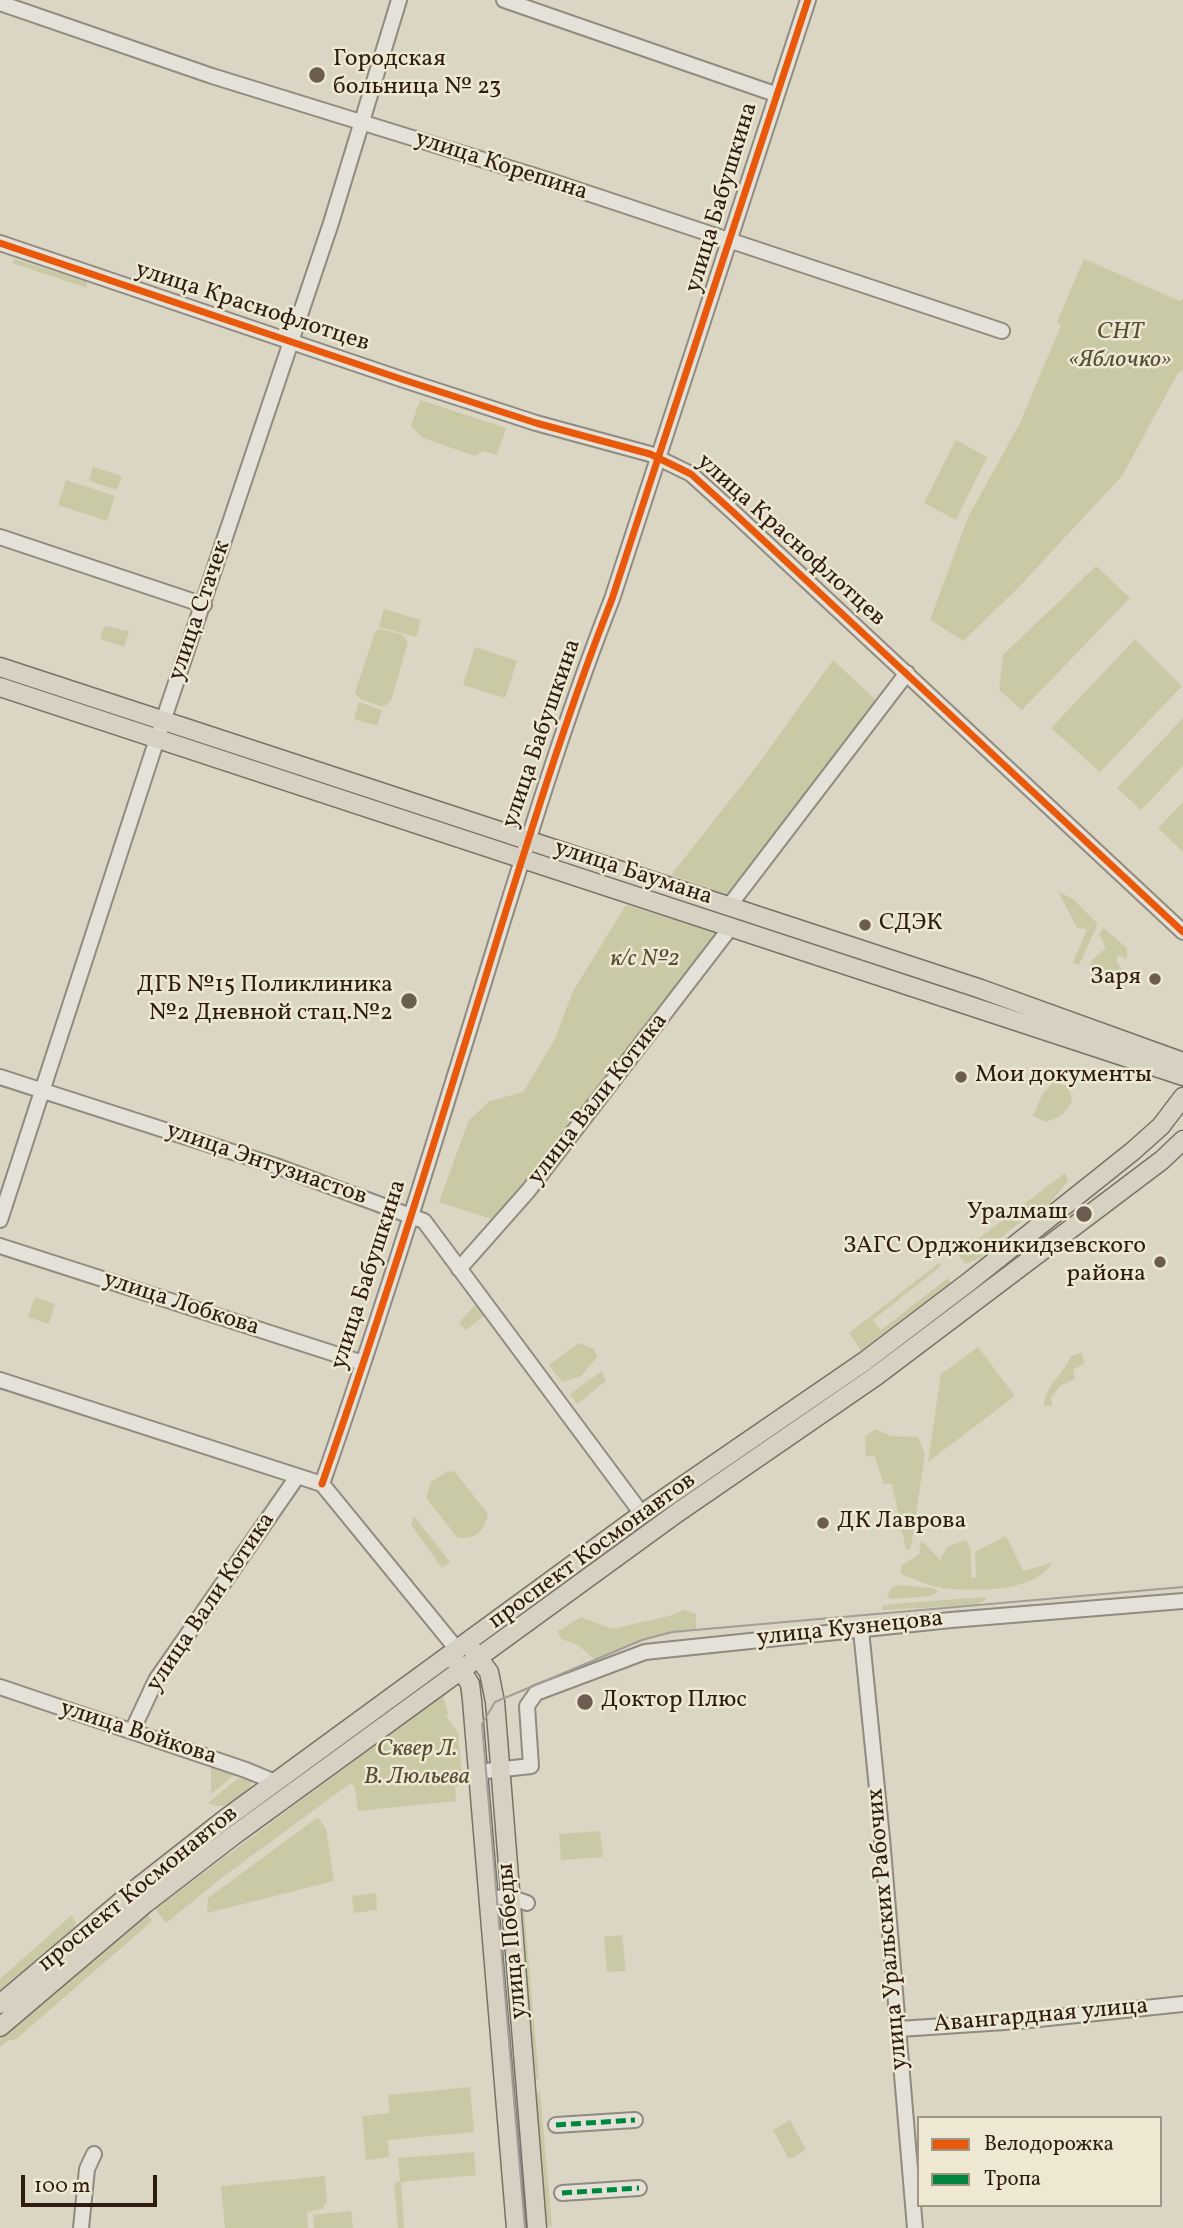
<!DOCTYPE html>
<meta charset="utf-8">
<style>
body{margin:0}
#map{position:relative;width:1183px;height:2228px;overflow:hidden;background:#dbd6c4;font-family:Vollkorn,serif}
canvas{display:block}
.legend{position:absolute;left:917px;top:2116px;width:245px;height:91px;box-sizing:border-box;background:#eee8d2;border:2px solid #a19685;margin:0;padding:9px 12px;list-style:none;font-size:21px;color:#2e1c12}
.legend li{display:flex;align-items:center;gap:14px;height:35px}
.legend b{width:35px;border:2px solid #a19685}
.scale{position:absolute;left:21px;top:2175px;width:136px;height:32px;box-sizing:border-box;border:4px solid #2e1c12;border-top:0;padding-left:9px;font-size:21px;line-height:24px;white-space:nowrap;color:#2e1c12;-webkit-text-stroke:5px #eee8d2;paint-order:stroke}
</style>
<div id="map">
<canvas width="1183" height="2228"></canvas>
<ul class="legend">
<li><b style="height:9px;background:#e8590c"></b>Велодорожка</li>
<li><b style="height:9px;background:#00873e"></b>Тропа</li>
</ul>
<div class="scale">100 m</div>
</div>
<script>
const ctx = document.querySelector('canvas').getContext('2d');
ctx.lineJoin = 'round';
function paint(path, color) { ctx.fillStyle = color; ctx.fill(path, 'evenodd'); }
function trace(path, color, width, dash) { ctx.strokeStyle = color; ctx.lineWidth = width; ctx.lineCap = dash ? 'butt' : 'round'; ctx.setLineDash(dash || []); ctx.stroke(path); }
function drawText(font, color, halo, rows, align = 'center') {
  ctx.font = font + ' Vollkorn,serif'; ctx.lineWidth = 5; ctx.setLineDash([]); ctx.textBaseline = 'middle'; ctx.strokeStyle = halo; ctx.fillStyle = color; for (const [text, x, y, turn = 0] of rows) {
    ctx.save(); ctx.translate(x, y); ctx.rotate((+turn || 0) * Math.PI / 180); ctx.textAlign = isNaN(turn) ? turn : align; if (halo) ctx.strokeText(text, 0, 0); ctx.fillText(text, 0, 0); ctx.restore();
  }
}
const green = new Path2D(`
 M14,259L87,282V288L12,263Z
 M1084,259L1180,301L1183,298V370L1178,373L1122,476L1018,588L963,641L930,620L968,517L1020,423L1056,337L1061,325L1057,322Z
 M420,400L506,428L497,455L483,451L475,456L423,438L411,426Z
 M956,440L987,457L956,520L924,503Z
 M93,467L122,476L117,490L89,481Z
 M66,480L115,496L107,521L58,505Z
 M1096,566L1130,598L1022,710L999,690L1003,655Z
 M384,609L421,620L416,637L379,627Z
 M104,626L129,631L124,647L100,639Z
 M380,629L403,635L408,642L391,701L383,707L360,699L355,693L375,632Z
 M1135,639L1182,686L1100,772L1051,728Z
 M475,647L517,661L505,698L463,685Z
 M833,660L879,703L729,895L671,875L756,767Z
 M359,702L382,710L377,726L354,719Z
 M1183,718V766L1141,810L1117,788Z
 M1183,802V852L1158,828Z
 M1058,891L1074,900L1098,924L1079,965L1073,962L1087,929L1077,928Z
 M626,905L719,934L498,1221L439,1202L469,1120L490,1101L523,1092L554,1041L573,991Z
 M1104,928L1127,948V959L1117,955V963L1124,972L1116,978L1089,969L1092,960L1106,948L1099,934Z
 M1054,1081L1069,1087L1072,1102L1062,1115L1046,1122L1033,1116L1042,1095Z
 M1065,1173L1068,1181L1041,1214L1036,1210L981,1253L983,1257L965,1264L958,1254Z
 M939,1263L941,1266L873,1320L881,1330L948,1278L951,1283L862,1352L849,1333Z
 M35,1297L55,1304L49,1324L28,1317Z
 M477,1302L484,1316L466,1330L459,1323Z
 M579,1343L594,1349L597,1357L581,1376L562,1382L549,1365Z
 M978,1347L1015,1396L928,1462L941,1374Z
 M1081,1353L1085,1363L1073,1370L1075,1379L1060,1386L1051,1398L1052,1406H1044C1046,1383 1063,1376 1071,1356Z
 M602,1371L606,1381L577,1404L570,1394Z
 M875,1429L891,1436L918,1437L925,1454L911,1548L906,1550L892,1484H884L874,1455L866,1457L865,1437Z
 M448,1471L455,1472L488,1514C485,1531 474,1541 457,1537L426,1498L431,1482Z
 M414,1516L450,1562L442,1568L411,1525Z
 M1006,1536L1023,1571L1052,1563C1037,1592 973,1592 942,1588C929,1586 914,1579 901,1574V1566L919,1554L921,1540L940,1560L947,1547L966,1540L971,1550V1578L976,1577L975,1552Z
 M898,1585L932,1588L939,1591L931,1596L892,1599L887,1596L891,1588Z
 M985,1597L987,1599L976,1605L882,1610V1606L893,1604Z
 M684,1610L696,1614V1630L652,1637L594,1659L578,1645L561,1639L558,1631L581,1617L612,1629L669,1616Z
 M443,1695L448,1714L446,1716L458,1733L463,1785L455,1786L456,1801L358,1811L355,1788L351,1783L224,1876L166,1923L155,1909Z
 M211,1767L234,1775L211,1794Z
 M242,1775L252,1782C246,1799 224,1812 208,1803Z
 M318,1817L326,1829L334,1881L207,1913L208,1898Z
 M600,1831L603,1857L561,1860L559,1834Z
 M376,1893L377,1910L354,1913L352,1896Z
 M522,1909H524L539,2079H530L516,1915Z
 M72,1915L76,1923L73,1928L0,1990V1979Z
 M148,1915L152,1920L150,1923L15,2040H9L0,2047V2039Z
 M622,1935L626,1971L607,1972L604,1937Z
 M470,2087L474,2132L388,2140L389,2157L366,2160L362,2116L390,2113L388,2095Z
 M540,2091L552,2226L544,2227L531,2096Z
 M790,2120L806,2150L789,2159L773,2130Z
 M474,2152L476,2175L401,2182L404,2228H398L394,2183L400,2181L398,2158Z
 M325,2176L327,2202L322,2209L307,2212L308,2228H225L221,2186Z
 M351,2211L353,2228H314L313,2215Z`);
const minor = new Path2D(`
 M504,0L775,94
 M0,3L212,76L545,179L1002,331
 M0,243L404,380L536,423L650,454L691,474L732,511L1183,932
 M0,537L204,605
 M729,906L907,673
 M0,1077L276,1166L424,1221L642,1514
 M0,1220L157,739L331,223L399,0
 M0,1246L363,1363
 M459,1269L528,1191L731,927
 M0,1380L322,1484L451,1642
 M322,1484C386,1301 443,1115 500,930C535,818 569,708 612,599L808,0
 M861,1630L882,1838L915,2228
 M0,1687L246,1770L275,1782
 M132,1731L156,1680L297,1477
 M477,1772L531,1766L527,1706L536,1693L645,1652L951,1620L1183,1601
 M489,1898L510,1897L527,1903
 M899,2029L1020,2021L1183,2004
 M556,2125L635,2120
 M562,2193L639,2188
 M81,2228L87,2169L94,2154`);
const major = new Path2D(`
 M0,667L981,989L1183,1062
 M0,687L1183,1076
 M473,1651L489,1672L495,1702L537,2228
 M455,1660L470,1684L472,1700L516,2228
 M0,2004L137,1888L225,1819L642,1514L865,1361L970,1281L1133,1151L1161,1126L1183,1097
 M0,2027L146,1903L233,1836L677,1513L876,1376L1162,1160L1183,1140`);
const tram = new Path2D(`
 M525,2228L482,1724L495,1702L642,1640L672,1632L1183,1587`);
const quiet = new Path2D(`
 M556,2125L635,2120
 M562,2193L639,2188`);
const cycleway = new Path2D(`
 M0,243L404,380L536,423L650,454L691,474L732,511L1183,932
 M322,1484C386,1301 443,1115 500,930C535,818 569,708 612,599L808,0`);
const markers = [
 [317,75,9,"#6b5d50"],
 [865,925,7,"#6b5d50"],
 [1155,979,7,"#6b5d50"],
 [409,1001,9,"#6b5d50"],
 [961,1077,7,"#6b5d50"],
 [1084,1214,9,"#6b5d50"],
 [1160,1262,7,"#6b5d50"],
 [823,1523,7,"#6b5d50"],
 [585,1702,9,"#6b5d50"]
];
const poiNames = [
 ["Городская",333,61],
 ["больница № 23",333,89],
 ["СДЭК",879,925],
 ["Заря",1141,979,"right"],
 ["ДГБ №15 Поликлиника",393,987,"right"],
 ["№2 Дневной стац.№2",393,1015,"right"],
 ["Мои документы",975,1077],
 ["Уралмаш",1068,1214,"right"],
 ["ЗАГС Орджоникидзевского",1146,1248,"right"],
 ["района",1146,1276,"right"],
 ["ДК Лаврова",837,1523],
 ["Доктор Плюс",601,1702]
];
const streetNames = [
 ["улица Корепина",501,167,18],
 ["улица Бабушкина",723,198,-73],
 ["улица Краснофлотцев",252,308,18],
 ["улица Краснофлотцев",790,541,42],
 ["улица Стачек",201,611,-71],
 ["улица Бабушкина",543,734,-71],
 ["улица Баумана",633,874,18],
 ["улица Вали Котика",599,1100,-52],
 ["улица Энтузиастов",266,1165,19],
 ["улица Бабушкина",370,1275,-72],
 ["улица Лобкова",181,1305,18],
 ["проспект Космонавтов",593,1552,-36],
 ["улица Вали Котика",212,1603,-56],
 ["улица Кузнецова",850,1630,-6],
 ["улица Войкова",138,1734,18],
 ["проспект Космонавтов",139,1890,-39],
 ["улица Уральских Рабочих",889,1929,-95],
 ["улица Победы",514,1941,-95],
 ["Авангардная улица",1041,2017,-5]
];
const parkNames = [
 ["СНТ",1120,334],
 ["«Яблочко»",1120,362],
 ["к/с №2",645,961],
 ["Сквер Л.",417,1751],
 ["В. Люльева",417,1779]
];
paint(green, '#c9c9a5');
trace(minor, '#908a7f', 18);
trace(major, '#777167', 21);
trace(minor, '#e4e1d8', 14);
trace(major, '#d7d1c3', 18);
trace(tram, '#a29e96', 2);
trace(quiet, '#00873e', 5, [10, 5]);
trace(cycleway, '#e8590c', 7);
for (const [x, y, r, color] of markers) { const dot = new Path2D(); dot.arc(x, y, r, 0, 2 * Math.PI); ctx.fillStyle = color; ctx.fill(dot); trace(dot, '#eee8d2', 2.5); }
drawText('24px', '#2e1c12', '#eee8d2', poiNames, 'left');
drawText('24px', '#2e1c12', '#eee8d2', streetNames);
drawText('italic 24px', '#584d37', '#eee8d2', parkNames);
</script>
